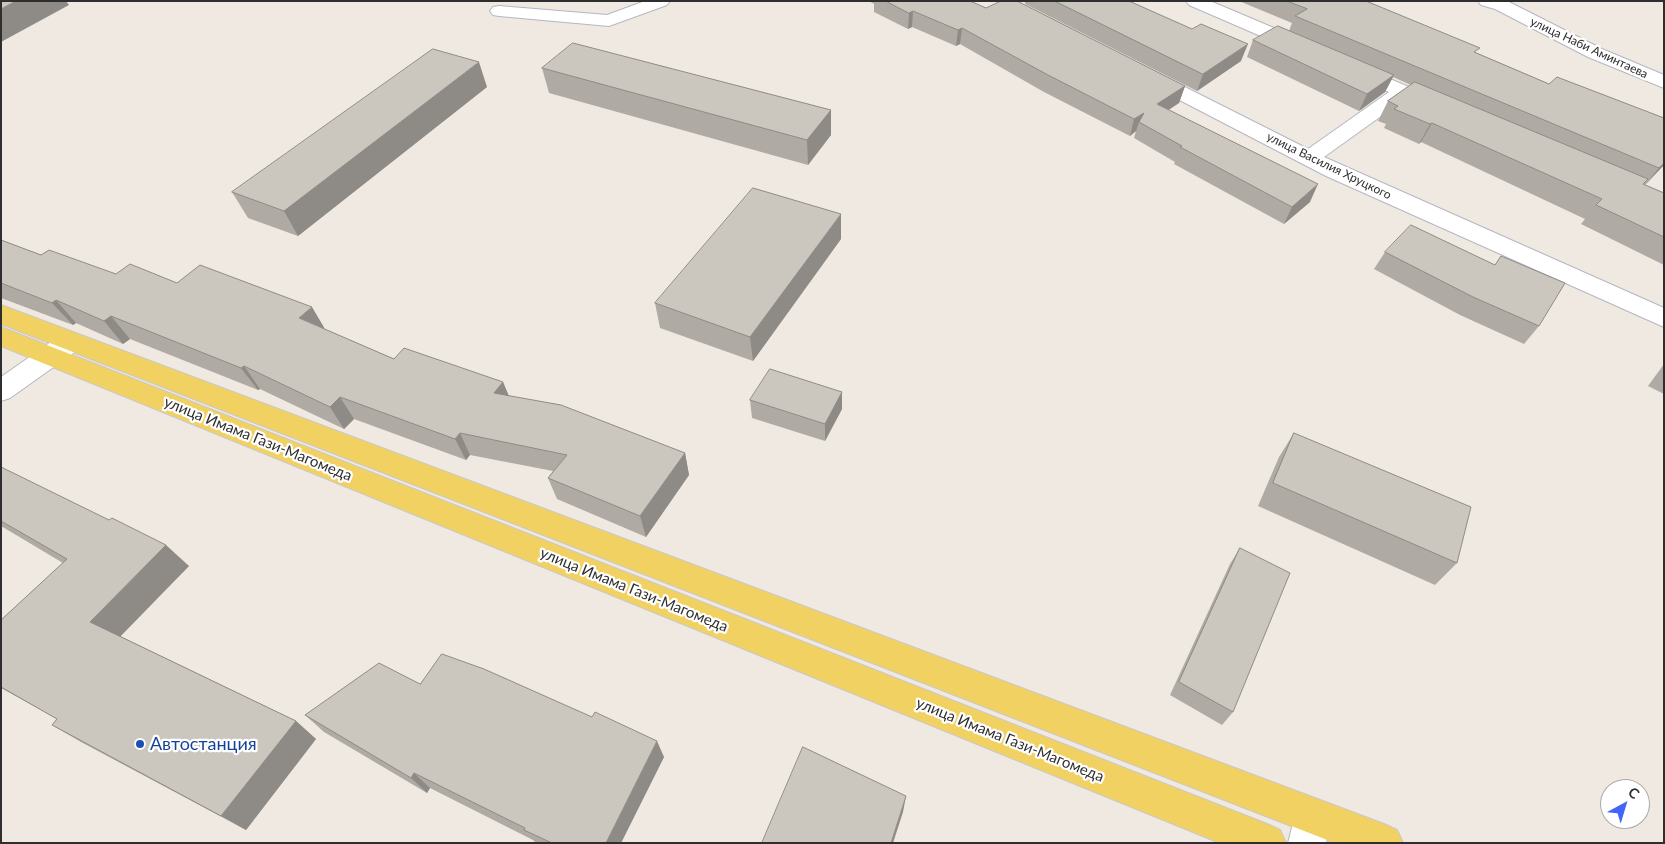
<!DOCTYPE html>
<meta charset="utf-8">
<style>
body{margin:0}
#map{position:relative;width:1665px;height:844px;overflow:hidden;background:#efe9e1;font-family:Lato,sans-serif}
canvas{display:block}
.frame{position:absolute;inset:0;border:2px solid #2e2e2e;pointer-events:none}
.north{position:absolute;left:1600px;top:779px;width:50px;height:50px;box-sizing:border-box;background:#fff;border:1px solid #ababab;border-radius:50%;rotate:39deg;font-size:14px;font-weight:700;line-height:20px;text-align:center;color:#2e2e2e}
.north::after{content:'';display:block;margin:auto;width:18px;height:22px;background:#4264fb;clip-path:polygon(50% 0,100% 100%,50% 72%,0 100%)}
</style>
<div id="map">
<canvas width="1665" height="844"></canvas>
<div class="frame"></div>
<div class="north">С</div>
</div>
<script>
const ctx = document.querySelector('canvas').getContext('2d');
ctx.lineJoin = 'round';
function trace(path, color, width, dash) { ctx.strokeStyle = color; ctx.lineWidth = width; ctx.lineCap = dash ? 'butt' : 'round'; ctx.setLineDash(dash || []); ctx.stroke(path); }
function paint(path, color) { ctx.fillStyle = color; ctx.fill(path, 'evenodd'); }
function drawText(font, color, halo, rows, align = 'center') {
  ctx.font = font + ' Lato,sans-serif'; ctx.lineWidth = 4.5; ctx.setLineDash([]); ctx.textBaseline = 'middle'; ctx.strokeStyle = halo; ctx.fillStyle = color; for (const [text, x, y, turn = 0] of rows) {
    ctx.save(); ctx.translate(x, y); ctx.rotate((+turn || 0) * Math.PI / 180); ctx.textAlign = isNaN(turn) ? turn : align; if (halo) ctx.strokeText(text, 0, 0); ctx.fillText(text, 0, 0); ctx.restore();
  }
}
const minor = new Path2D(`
 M645,1H670L667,5L609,26L499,16L493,15L490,11L493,7L499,6L607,15Z
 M1186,1H1210L1307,42L1309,46L1307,50L1300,52L1293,50L1189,5Z
 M1478,1H1507L1602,49L1664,75V88L1588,57L1495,9L1481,5Z
 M1355,64L1444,102L1447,106L1444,110L1437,112L1430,110L1405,99L1324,157L1664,308V327L1326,176L1141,80L1138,76L1141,72L1148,70L1155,72L1308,149L1389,92L1348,74L1345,70L1348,66Z
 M70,333L79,335L83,342L79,349L10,398L1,401V377L61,335Z
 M1313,798L1326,803L1331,816L1326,843H1288L1295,816L1300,803Z`);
const major = new Path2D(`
 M1,305L1384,824L1397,830L1403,843H1335L1,324Z
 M1,327L1267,824L1280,830L1286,843H1220L1,346Z`);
const wall = new Path2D(`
 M869,1H970L986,8L1185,86L1179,103L1168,110L1310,202L1284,224L1174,164L1175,162L1134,138L1136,131L1130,136L1044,92L960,44L956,46L912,27L908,29L874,12V4Z
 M1025,1H1129L1241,61L1197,91L1025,4Z
 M1239,1H1366L1477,53L1549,84L1664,118V165L1645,185L1664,193V265L1581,224L1585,219L1421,142L1419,144L1384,128L1386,124L1378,121L1388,101L1411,85L1393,77L1385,92L1359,111L1247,57L1253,40L1289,31L1292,23Z
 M542,68L831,110V135L808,165L549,93Z
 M487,87L298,236L248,218L232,192Z
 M841,239L753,361L660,328L655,303Z
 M1,240L41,255L116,274L177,283L325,329L394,359L503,382L509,396L685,453L689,475L646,537L557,499L548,478L553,471L470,455L466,460L354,419L344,429L260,389L258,390L130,339L123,344L76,323L73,325L1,298Z
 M1385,252L1495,265L1501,256L1539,326L1524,344L1460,315L1374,269Z
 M1664,364V394L1648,386Z
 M842,392V409L825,441L752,418L750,400Z
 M1294,433L1457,563L1435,585L1258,506L1279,457Z
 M1,467L189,566L120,636L296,721L316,739L246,830L81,742L52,725L57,719L1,688V620L63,563L1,526Z
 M1240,548L1233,712L1222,725L1170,695L1230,564Z
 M420,684L664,757L621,843H536L533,840L430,788L427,793L324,732L305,715Z`);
const shadedWall = new Path2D(`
 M16,1H66L69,5L1,42V9Z
 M913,11L912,27L908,29L909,13Z
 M962,28L960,44L956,46L958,30Z
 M1248,44L1241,61L1197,91L1203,74Z
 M479,62L487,87L298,236L284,211Z
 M1394,75L1385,92L1359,111L1367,94Z
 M1185,86L1179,103L1152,121L1157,104Z
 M831,110V135L808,165L807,140Z
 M1144,113L1139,122L1136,131L1130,136L1134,119Z
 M1432,123L1421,142L1419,144L1430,124Z
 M1664,163V165L1644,186L1659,168Z
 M1318,184L1310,202L1284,224L1292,207Z
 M841,214V239L753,361L750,337Z
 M56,300L76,323L73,325L52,303Z
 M312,307L325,329L299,318Z
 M111,316L130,339L123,344L104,321Z
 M244,366L260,389L258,390L241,368Z
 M503,382L512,404L494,393Z
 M842,392V409L825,441V424Z
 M340,397L354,419L344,429L330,407Z
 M460,433L470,455L466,460L455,439Z
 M685,453L689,475L646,537L640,516Z
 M166,545L189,566L116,641L90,622Z
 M296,721L316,739L246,830L221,816Z
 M657,741L664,757L621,843H606Z
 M414,773L430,788L427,793L411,778Z
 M906,796L903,812L893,843H891Z`);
const building = new Path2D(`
 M1,1H16L1,9Z
 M886,1H970L986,8L1001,1H1017L1185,86L1157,104L1318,184L1292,207L1180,147L1182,146L1139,122L1144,113L1134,119L1048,75L962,28L958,30L913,11L909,13Z
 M1055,1H1129L1192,29L1201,24L1248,44L1203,74Z
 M1287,1H1366L1480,48L1474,52L1549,84L1557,77L1664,118V163L1659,168L1295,16L1307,9Z
 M1278,26L1394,75L1367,94L1253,40Z
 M573,43L831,110L807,140L542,68Z
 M433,49L479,62L284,211L232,192Z
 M1415,82L1648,179L1643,184L1664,193V237L1596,205L1602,199L1432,123L1430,124L1394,109L1398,106L1388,101Z
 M753,188L841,214L750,337L655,303Z
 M1411,225L1495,265L1501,256L1565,283L1539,326L1473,297L1385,252Z
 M1,240L41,255L49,250L116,274L130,264L177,283L200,265L312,307L299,318L394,359L404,348L503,382L494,393L561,405L685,453L640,516L548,478L567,455L460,433L455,439L340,397L330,407L244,366L241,368L111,316L104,321L56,300L52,303L1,283Z
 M770,369L842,392L825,424L750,400Z
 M1294,433L1471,507L1457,563L1273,483Z
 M1,467L109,520L112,518L166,545L90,622L296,721L221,816L52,725L57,719L1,687V620L67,559L1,521Z
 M1240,548L1290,573L1233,712L1179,682Z
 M442,654L484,669L592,717L595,712L657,741L606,843H552L524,830L525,828L414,773L411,778L305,715L379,663L420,684Z
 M803,747L906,796L891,843H762Z`);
const markers = [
 [140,744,5,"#1a4fb4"]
];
const farStreetnames = [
 ["улица Наби Аминтаева",1589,48,25],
 ["улица Василия Хруцкого",1329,166,26]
];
const streetNames = [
 ["улица Имама Гази-Магомеда",258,439,22],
 ["улица Имама Гази-Магомеда",634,590,22],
 ["улица Имама Гази-Магомеда",1010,740,22]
];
const nearTransitnames = [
 ["Автостанция",150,744]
];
trace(minor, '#b4b7c1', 2);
trace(major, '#c9c9c9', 2);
paint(minor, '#fff');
paint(major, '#f2d163');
paint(wall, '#afaba4');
paint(shadedWall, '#8e8b86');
paint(building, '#cbc7bf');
trace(building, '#8e8b86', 1);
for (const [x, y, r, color] of markers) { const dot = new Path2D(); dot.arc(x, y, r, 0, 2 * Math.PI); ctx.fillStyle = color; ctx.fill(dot); trace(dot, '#fff', 2); }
drawText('12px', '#2e2e2e', '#fff', farStreetnames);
drawText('15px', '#2e2e2e', '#fff', streetNames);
drawText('18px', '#164399', '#fff', nearTransitnames, 'left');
</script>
